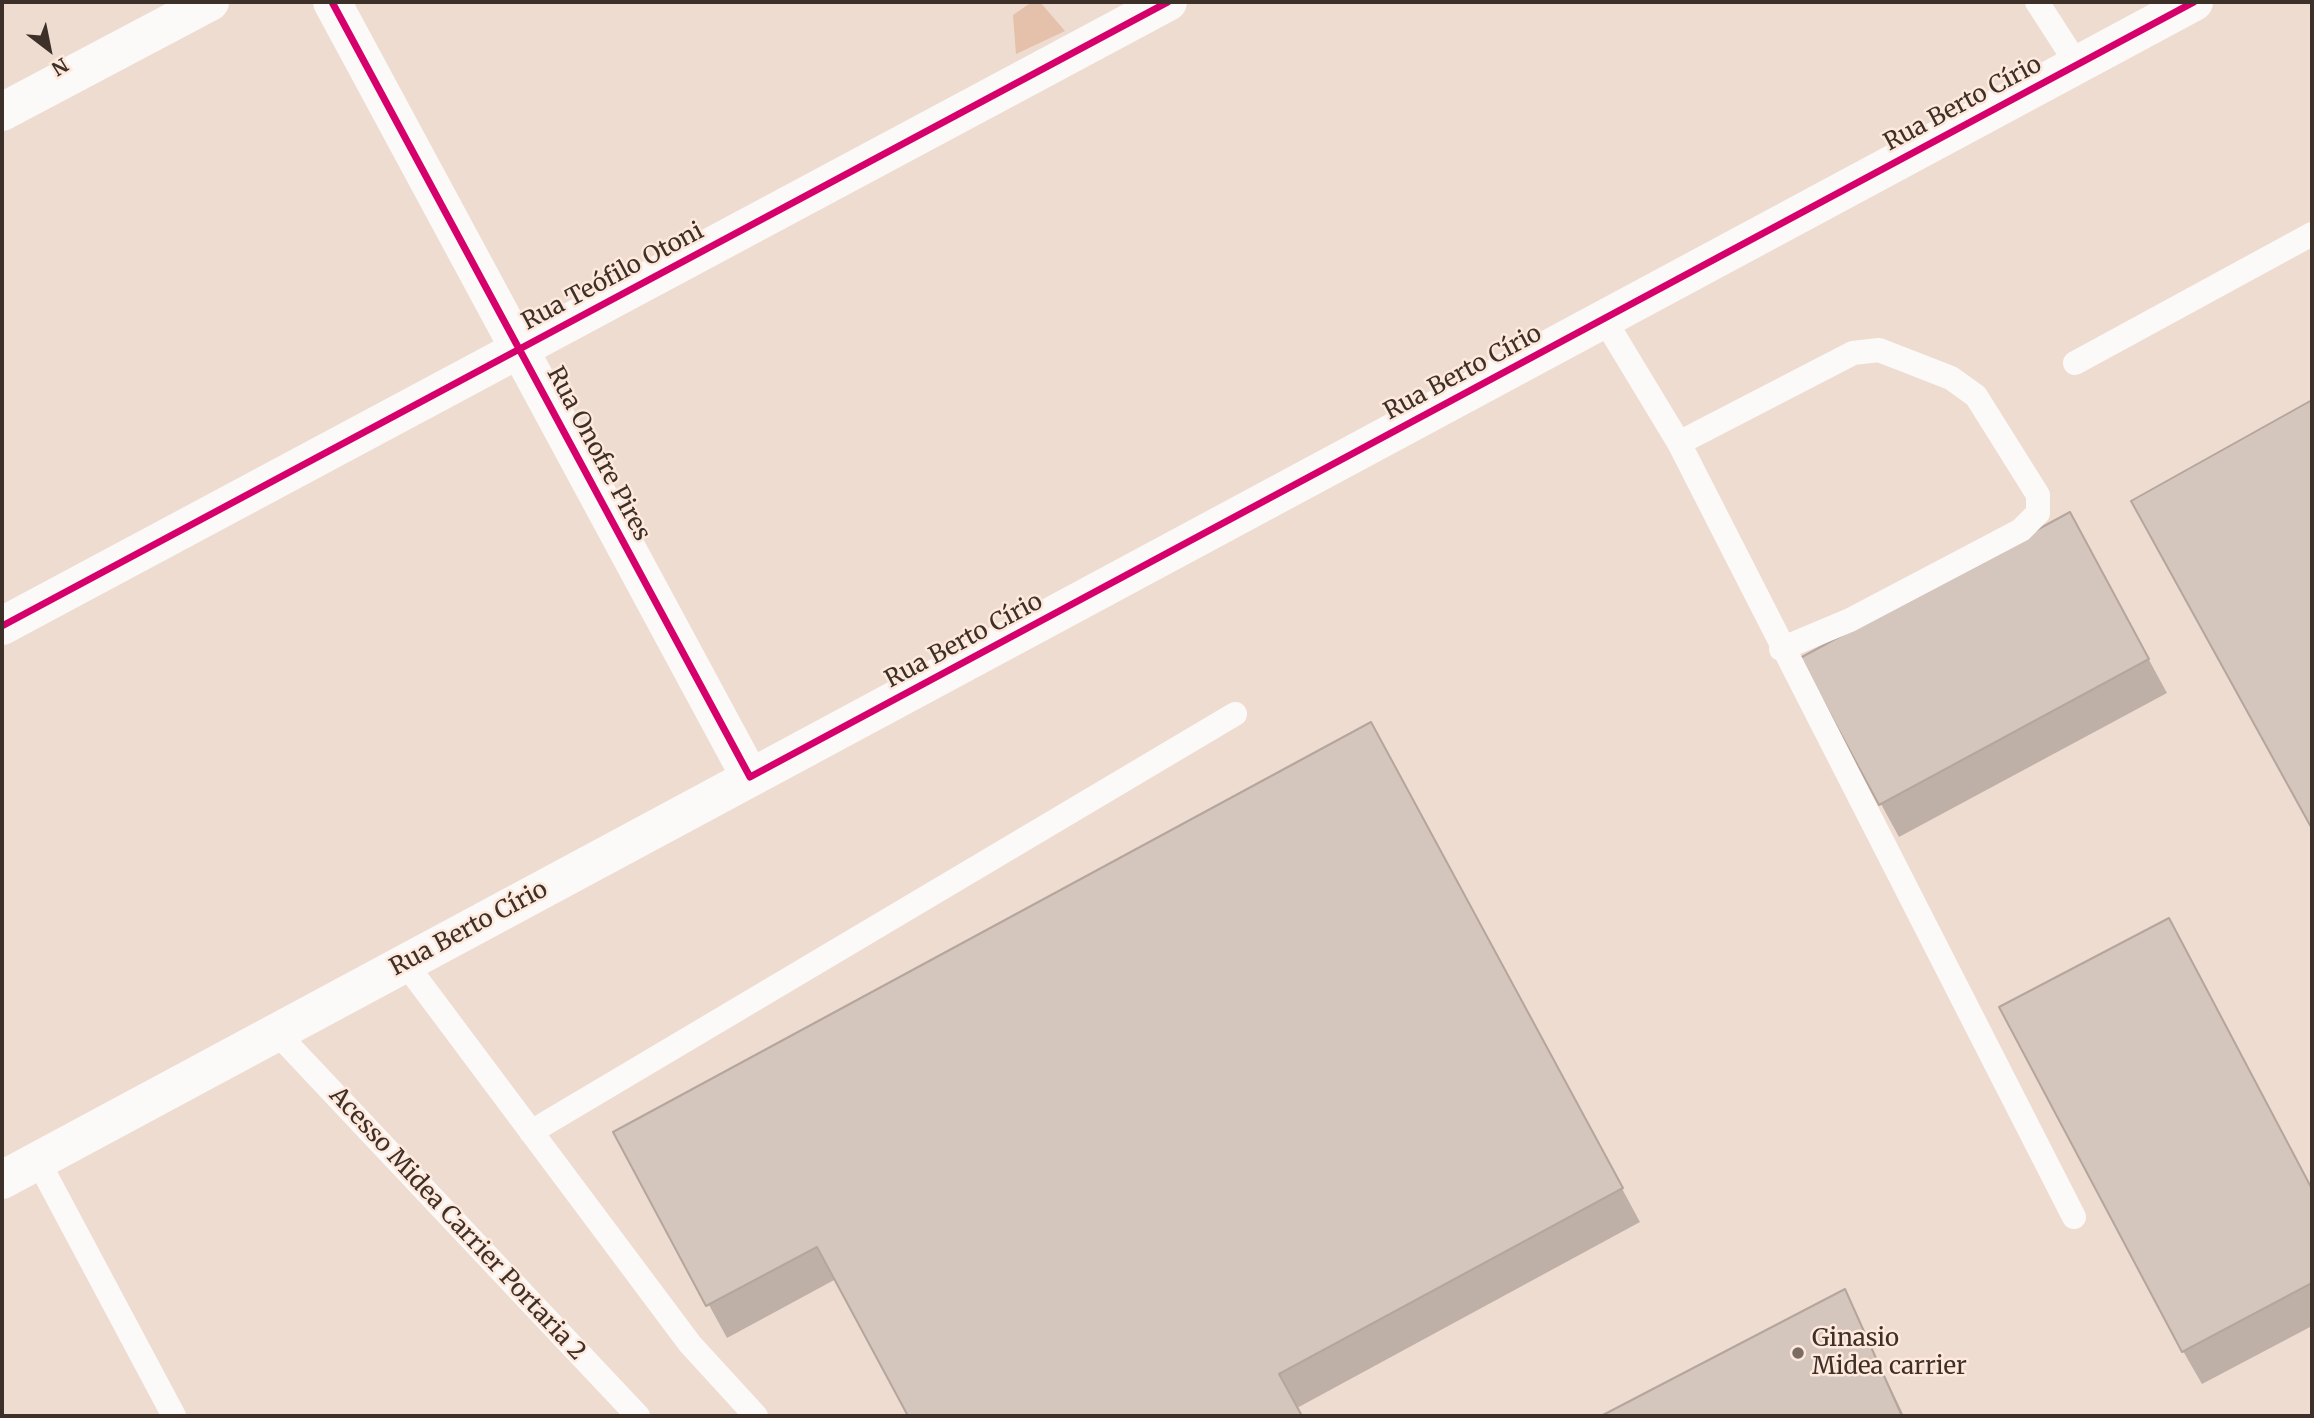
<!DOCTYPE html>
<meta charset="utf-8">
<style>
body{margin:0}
#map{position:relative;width:2314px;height:1418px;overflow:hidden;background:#eedcd1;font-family:Merriweather,serif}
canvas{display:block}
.frame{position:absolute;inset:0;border:4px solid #3d3028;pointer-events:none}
.north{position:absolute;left:14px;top:14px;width:70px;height:70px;-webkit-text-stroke:5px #fee9dc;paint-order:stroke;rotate:148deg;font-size:19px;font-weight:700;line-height:28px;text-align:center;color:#3d3028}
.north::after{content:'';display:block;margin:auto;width:24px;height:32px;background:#3d3028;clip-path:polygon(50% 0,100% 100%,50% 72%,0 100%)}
</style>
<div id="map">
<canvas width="2314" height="1418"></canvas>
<div class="frame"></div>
<div class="north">N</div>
</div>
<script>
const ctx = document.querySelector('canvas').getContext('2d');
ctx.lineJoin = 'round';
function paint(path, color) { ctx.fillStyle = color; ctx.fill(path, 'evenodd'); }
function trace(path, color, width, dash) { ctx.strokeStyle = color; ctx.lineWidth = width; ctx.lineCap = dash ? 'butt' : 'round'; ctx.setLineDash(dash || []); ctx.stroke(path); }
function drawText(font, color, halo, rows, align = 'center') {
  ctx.font = font + ' Merriweather,serif'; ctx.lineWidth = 5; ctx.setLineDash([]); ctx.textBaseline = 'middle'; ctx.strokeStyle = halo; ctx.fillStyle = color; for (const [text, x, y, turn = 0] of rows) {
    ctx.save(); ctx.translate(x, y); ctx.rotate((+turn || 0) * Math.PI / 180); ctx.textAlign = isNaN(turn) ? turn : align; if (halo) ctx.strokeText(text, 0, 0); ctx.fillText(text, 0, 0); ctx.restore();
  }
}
const green = new Path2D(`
 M1032,2H1040L1065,31L1016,54L1013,15Z`);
const shadow = new Path2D(`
 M2312,402V826L2133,502Z
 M2088,548L2167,693L1899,837L1802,659Z
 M1389,757L1640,1222L1297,1408L1302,1416H910L836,1279L727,1338L615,1133Z
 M2187,953L2312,1189V1326L2202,1384L2183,1351Z
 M1844,1291L1904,1416H1605Z`);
const building = new Path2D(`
 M2312,400V827H2311L2131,501Z
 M2070,512L2149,659L1879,805L1800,658Z
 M1371,722L1623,1188L1279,1374L1302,1416H908L817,1247L706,1306L613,1132Z
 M2169,918L2312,1189V1283L2182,1352L1999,1007Z
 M1845,1289L1902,1416H1601Z`);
const service = new Path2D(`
 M2037,2L2077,64
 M1604,319L1679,443L2074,1217
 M2075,363L2312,234
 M1679,443L1853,353L1879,350L1951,378L1976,396L2038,495V513L2021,530L1850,620L1781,649
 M405,963L690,1344L756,1416
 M277,1033L638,1416
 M531,1132L1235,714
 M38,1161L174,1416`);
const minor = new Path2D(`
 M332,2L750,777
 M2,112L210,2
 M2,626L1168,2`);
const tertiary = new Path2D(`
 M2,1180L2194,2`);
const cycleway = new Path2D(`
 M332,2L750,777L2194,2
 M2,626L1168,2`);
const markers = [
 [1798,1353,7,"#7b6c63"]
];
const streetNames = [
 ["Rua Berto Círio",1963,104,-28],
 ["Rua Teófilo Otoni",613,277,-28],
 ["Rua Berto Círio",1463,373,-28],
 ["Rua Onofre Pires",598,454,62],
 ["Rua Berto Círio",964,641,-28],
 ["Rua Berto Círio",469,929,-28],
 ["Acesso Midea Carrier Portaria 2",457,1224,47]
];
const poiNames = [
 ["Ginasio",1812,1339],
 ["Midea carrier",1812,1367]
];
paint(green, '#e5c0aa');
paint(shadow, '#0003');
paint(building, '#d4c5bd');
trace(building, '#b4a69d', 2);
trace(service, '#fcfaf8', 24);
trace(minor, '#fcfaf8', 38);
trace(tertiary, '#fcfaf8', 38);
trace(cycleway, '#d6006c', 7);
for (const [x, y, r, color] of markers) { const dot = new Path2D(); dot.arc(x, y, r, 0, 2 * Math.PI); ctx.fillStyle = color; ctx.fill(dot); trace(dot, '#fee9dc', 2.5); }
drawText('24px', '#3d3028', '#fee9dc', streetNames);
drawText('24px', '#3d3028', '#fee9dc', poiNames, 'left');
</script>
